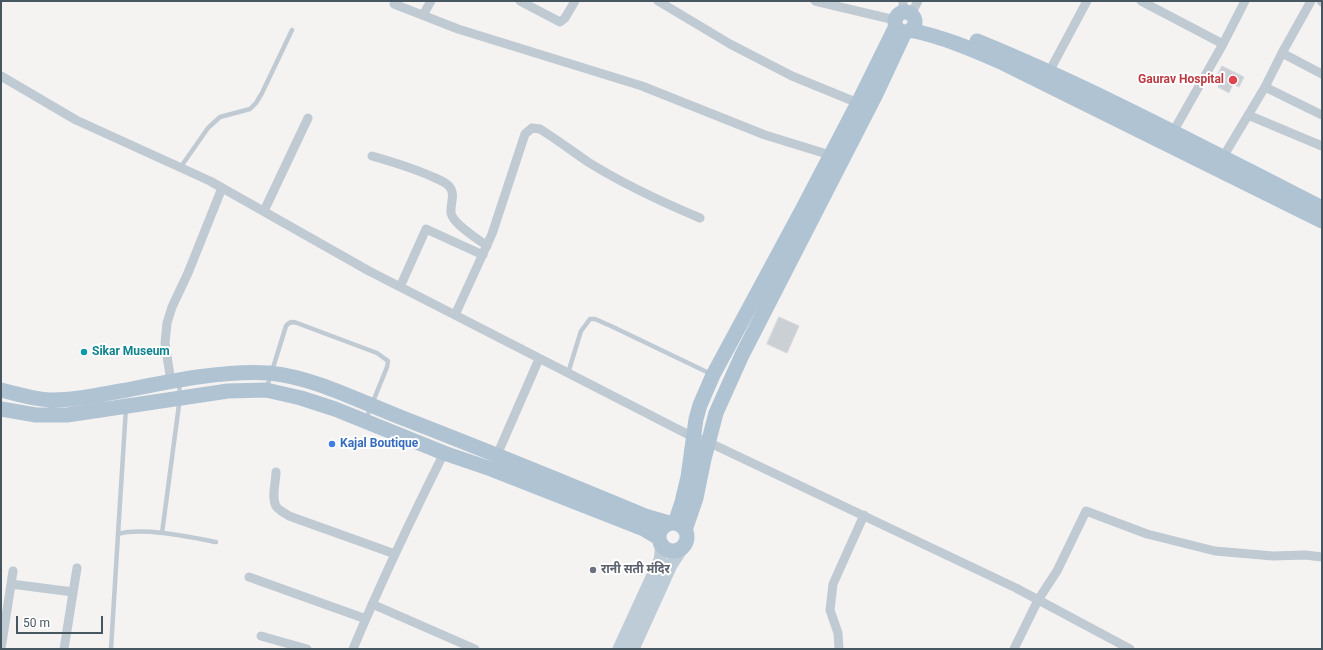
<!DOCTYPE html>
<meta charset="utf-8">
<style>
body{margin:0}
#map{position:relative;width:1323px;height:650px;overflow:hidden;background:#f5f2f2;font-family:Roboto,sans-serif}
canvas{display:block}
.frame{position:absolute;inset:0;border:2px solid #475762;pointer-events:none}
.scale{position:absolute;left:16px;top:616px;width:87px;height:18px;box-sizing:border-box;border:2px solid #475762;border-top:0;padding-left:5px;font-size:12px;line-height:14px;white-space:nowrap;color:#475762;-webkit-text-stroke:3px #fff;paint-order:stroke}
</style>
<div id="map">
<canvas width="1323" height="650"></canvas>
<div class="frame"></div>
<div class="scale">50 m</div>
</div>
<script>
const ctx = document.querySelector('canvas').getContext('2d');
ctx.lineJoin = 'round';
function paint(path, color) { ctx.fillStyle = color; ctx.fill(path, 'evenodd'); }
function trace(path, color, width, dash) { ctx.strokeStyle = color; ctx.lineWidth = width; ctx.lineCap = dash ? 'butt' : 'round'; ctx.setLineDash(dash || []); ctx.stroke(path); }
function drawText(font, color, halo, rows, align = 'center') {
  ctx.font = font + ' Roboto,"Noto Sans Devanagari",sans-serif'; ctx.lineWidth = 4; ctx.setLineDash([]); ctx.textBaseline = 'middle'; ctx.strokeStyle = halo; ctx.fillStyle = color; for (const [text, x, y, turn = 0] of rows) {
    ctx.save(); ctx.translate(x, y); ctx.rotate((+turn || 0) * Math.PI / 180); ctx.textAlign = isNaN(turn) ? turn : align; if (halo) ctx.strokeText(text, 0, 0); ctx.fillText(text, 0, 0); ctx.restore();
  }
}
const building = new Path2D(`
 M1222,66L1244,77L1239,87L1233,84L1229,93L1218,87L1222,79L1217,76Z
 M779,317L799,326L787,353L767,344Z`);
const lane = new Path2D(`
 M180,168L208,128L220,117L250,109L256,103L262,93L292,30
 M568,373L581,331L590,319H595L611,326L711,374
 M267,387L286,326C289,322 292,321 297,323L377,353L388,361L387,367L366,419
 M162,533L180,397L179,382
 M118,534L126,408
 M111,649L118,534C143,527 190,537 216,542`);
const street = new Path2D(`
 M520,1L560,22L565,18L575,1
 M658,1L730,44L792,76L858,103
 M815,1L895,20
 M1141,1L1223,44
 M1321,1L1322,2
 M394,4L458,29L642,86L765,135L830,155
 M903,12V1
 M911,14L918,1
 M423,15L431,1
 M1282,53L1322,74
 M1049,72L1087,1
 M1,76L76,120L210,181L369,271L693,437L708,442L1016,588L1130,649
 M1265,87L1322,115
 M1248,115L1322,146
 M1173,132L1223,44L1245,1
 M372,156C393,162 413,168 433,177C438,179 445,182 449,186C456,194 450,204 451,213C453,224 478,239 487,246
 M1223,157L1265,87L1282,53L1311,1
 M264,211L308,118
 M400,287L426,229L483,255
 M455,315L492,234L525,134L532,128L540,129C556,139 572,151 588,162C623,184 662,202 700,218
 M171,382L165,343L167,323L172,307L188,273L222,188
 M497,455L539,359
 M276,472C276,482 271,497 276,506C278,510 285,513 289,516L395,554
 M249,577L366,619
 M11,584L73,592
 M372,604L475,649
 M261,636L307,649
 M1,649L13,571
 M64,649L77,568
 M353,649C381,582 412,517 444,453
 M839,649L838,633L830,610L833,584L864,515
 M1014,649L1038,600L1057,571L1086,511L1147,534L1215,551L1273,556L1305,555L1322,557`);
const secondary = new Path2D(`
 M619,649L660,560L661,553V544
 M633,649L671,565L683,547`);
const primary = new Path2D(`
 M895 22a10 10 0 1 1 20 0a10 10 0 1 1-20 0Z
 M910,30C943,37 972,49 1003,63L1322,221
 M977,41C1095,89 1208,150 1322,208
 M1,390C18,394 36,400 54,400C77,400 99,395 121,391C168,382 221,370 269,373C313,377 359,401 400,417C482,449 564,482 645,516L669,523
 M1,409L36,415H67L228,391L266,390L301,398L335,409L444,453L491,469L644,529L659,538
 M659 537a14 14 0 1 1 28 0a14 14 0 1 1-28 0Z
 M675,523L682,502L688,477L696,419L700,405L713,375L802,210L858,103L896,26
 M685,530L696,498L704,459L716,413L742,355L876,94L905,32`);
const markers = [
 [1233,80,5,"#e0444e"],
 [84,352,4,"#0f9aa8"],
 [332,444,4,"#3f7fe0"],
 [593,570,4,"#6b7280"]
];
const healthNames = [
 ["Gaurav Hospital",1224,80]
];
const cultureNames = [
 ["Sikar Museum",92,352]
];
const shopNames = [
 ["Kajal Boutique",340,444]
];
const worshipNames = [
 ["रानी सती मंदिर",601,570]
];
paint(building, '#cbd0d5');
trace(building, '#d6d8de', 1);
trace(lane, '#bfcad3', 4.5);
trace(street, '#bfcad3', 9);
trace(secondary, '#beccd7', 13);
trace(primary, '#afc3d3', 15);
for (const [x, y, r, color] of markers) { const dot = new Path2D(); dot.arc(x, y, r, 0, 2 * Math.PI); ctx.fillStyle = color; ctx.fill(dot); trace(dot, '#fff', 1.5); }
drawText('bold 12px', '#be3a42', '#fff', healthNames, 'right');
drawText('bold 12px', '#0d838f', '#fff', cultureNames, 'left');
drawText('bold 12px', '#366cbe', '#fff', shopNames, 'left');
drawText('bold 12px', '#5b616d', '#fff', worshipNames, 'left');
</script>
